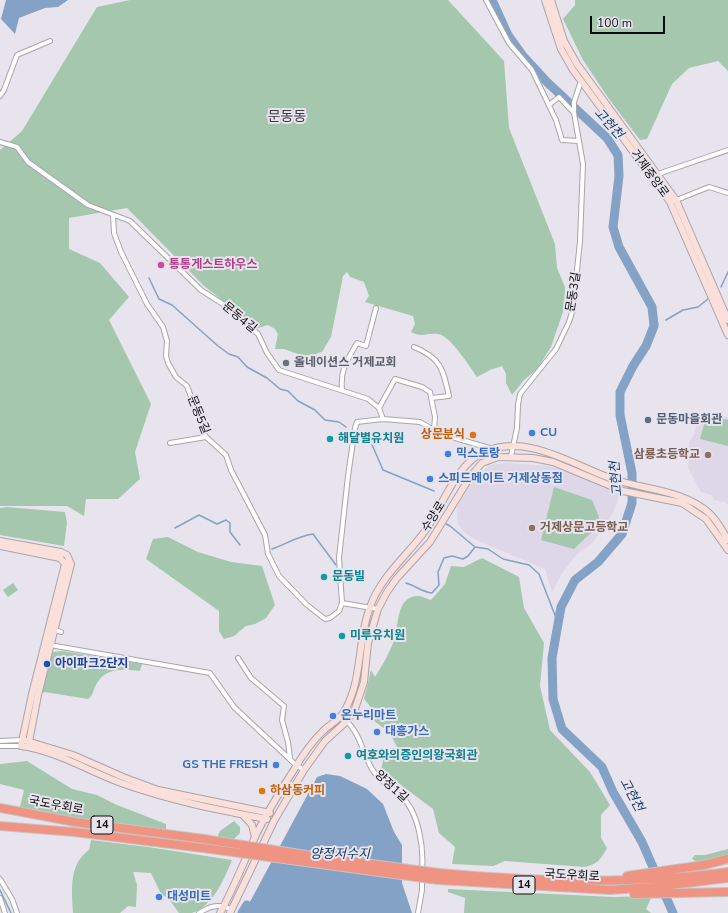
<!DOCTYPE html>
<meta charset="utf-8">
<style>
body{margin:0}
#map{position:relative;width:728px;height:913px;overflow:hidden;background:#e8e4ed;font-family:"Nunito Sans",sans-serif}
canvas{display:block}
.scale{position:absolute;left:590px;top:16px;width:75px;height:18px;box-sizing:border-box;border:2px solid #0d0c0f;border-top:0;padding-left:5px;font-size:12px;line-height:14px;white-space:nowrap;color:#0d0c0f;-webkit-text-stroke:3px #e8e4ed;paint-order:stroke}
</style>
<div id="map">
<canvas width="728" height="913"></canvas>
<div class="scale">100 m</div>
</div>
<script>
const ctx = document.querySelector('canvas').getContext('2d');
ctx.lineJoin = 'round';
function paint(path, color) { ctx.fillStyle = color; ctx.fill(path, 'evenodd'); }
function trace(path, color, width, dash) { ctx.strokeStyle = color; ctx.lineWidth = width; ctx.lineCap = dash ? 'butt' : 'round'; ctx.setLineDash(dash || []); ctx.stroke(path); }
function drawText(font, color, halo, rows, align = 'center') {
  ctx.font = font + ' "Nunito Sans","Noto Sans KR",sans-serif'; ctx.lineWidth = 4; ctx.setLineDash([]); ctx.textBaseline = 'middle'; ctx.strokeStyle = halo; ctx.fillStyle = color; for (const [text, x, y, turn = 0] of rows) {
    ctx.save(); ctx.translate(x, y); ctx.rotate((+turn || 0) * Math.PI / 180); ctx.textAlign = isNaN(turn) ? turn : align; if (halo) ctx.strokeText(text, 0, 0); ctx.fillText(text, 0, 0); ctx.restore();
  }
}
const built = new Path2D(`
 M704,412L728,417V505L725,502L714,500L711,495L701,492L688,468L689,442L693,436L700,416Z
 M506,463L548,466L571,472L619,493L617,504L606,526L591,544L575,556L561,575L552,592L545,569L474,539L463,531L458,524L457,515L458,505L471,483L489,465Z`);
const green = new Path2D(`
 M130,0H448L504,61L509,128L555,244L557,268L565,287L564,309L551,347L537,369L524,380L512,395L506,383V374L502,366L490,370L477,377C470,367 450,335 438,334C425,333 423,338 411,332L415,324L413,316L365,302L369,296L364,282L350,277L347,272L343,276L331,337L322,352L317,353L316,359H312L284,349H275L278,334L275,329L268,325L258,328L204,286L127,208L69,218V249L100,263L129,297L109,320L151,404L135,452L140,479L118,499H86L84,516L67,506H0V150L22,131L97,7Z
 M575,0H728V71L718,61L689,68L672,84L647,139L640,140L609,99L583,60L563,19L575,5Z
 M707,414L728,420V446L700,439Z
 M554,487L592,500L599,517L598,526L574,549L541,540Z
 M7,507L65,512L67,523L64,546L0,535V508Z
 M168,537L198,552L231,562L262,566L275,605L266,618L255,624L246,626L234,636L224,639L219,631V611L146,559L153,539Z
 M482,558L519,577L524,608L544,643L540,686L550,730L590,772L610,805L601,815V838L607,848C601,859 597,865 584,867L505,861L493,866L452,864L455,847L439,833L433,809L381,770L384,756L397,747L390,733L373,720L374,711L364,699L371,670L375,677C382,666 389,654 394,641C399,628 395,595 419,596C422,596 427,599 431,600L445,584L451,566L464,567Z
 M13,583L18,590L8,597L3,590Z
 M62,651L142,664L140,671C124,669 106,667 97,683C93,689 94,695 88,699L45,692L42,693L50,655L53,652Z
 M27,761L72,789L97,795L117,805L166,824V829L161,831L38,812L20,807L24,790L0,784V764Z
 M234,821L240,827V833L234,839L235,841L221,840L218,835L220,831Z
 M91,840L148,847L232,860C224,879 214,905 192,913C189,913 183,913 179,913L169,899L161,894L151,873L133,872L137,885L136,907L128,906L120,913H73C72,890 68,865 89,850Z
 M728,849V857L699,863L692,859L695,855H705Z
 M448,889L613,897L652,896L646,909L634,907L646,909L651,913H464L465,898L448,892Z`);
const water = new Path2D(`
 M6,0H68L58,7L45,8L19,18L15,34L1,19Z
 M326,774L340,776L367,789L383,804L394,832L402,845V883L412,913H244L317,777Z`);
const stream = new Path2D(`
 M149,278L159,299L172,305L218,346L229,354L238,357L247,367L267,378L280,389L288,391L298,401L315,410L325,420L339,422L346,427
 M721,287L728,272
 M666,320L683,310L698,307L708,299
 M654,326L658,324
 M361,436L370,440L383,470L434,491
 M446,524L450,526L475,547L488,549L503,559L529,565L539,574L558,623
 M175,528L199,515L217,524L226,520L230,523V532L240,545
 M272,549C286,544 298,536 313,534L336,565
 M343,575L355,579
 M406,583C416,586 422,592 432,593L439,585L438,572L444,558L452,556L463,559L468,556L475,547
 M0,890L11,913`);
const river = new Path2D(`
 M492,0L508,35L523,56L547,82L607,138L618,155L619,176L613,227L619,247L652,307L654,326L646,346L633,366L620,392V415L632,473V503L622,534L598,562L575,580L561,607L552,658L553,699L562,729L602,767L613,792L642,842L673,913
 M242,913L247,905`);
const street = new Path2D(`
 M486,0L509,43L532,70L556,120L562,140L579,141
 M0,96L4,90L17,55L50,41
 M549,105L559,97L574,113
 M0,142L17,147L28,162L88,205L130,221L201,290L229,308L258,334L267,353L279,370L368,399L379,408L383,419L420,422L441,434L493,449
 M655,175L728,150
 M674,201L709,187L728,193
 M113,215L114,233L121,252L147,304L163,327L167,341L166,356L168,363L176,377L187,386L206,437L226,455L231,470L265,535L268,554L279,576L307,605L325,619L330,618L339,611L342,603
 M414,347C441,358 443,369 449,396L431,398
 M342,390C340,369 347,361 357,343L366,346L376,308
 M379,408L395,379L422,387L430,392L435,417L434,430
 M170,443L206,437
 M511,456L517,428L518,405L520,394L556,349L569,322L573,309L580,241L583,164L574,113V102L581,81
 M378,609L342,603L339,558L348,476L355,428L357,422L383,419
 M52,629L61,632
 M50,645L210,673L234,707L296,765L304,770
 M238,658L251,678L284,706L282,720L288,742L290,758
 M341,716C361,732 361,750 372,769C379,781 391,787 401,796C419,812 424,848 422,871
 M0,741L22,740
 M0,746H21
 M0,879L12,899L17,913
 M0,898L5,913
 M199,913C210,906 220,903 232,910
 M418,913L422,890V878`);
const secondary = new Path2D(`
 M545,0L561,49L573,70L670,202L728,335
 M551,0L564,41L577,64L676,200L728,320
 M0,541L61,552L67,555L71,564L38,695L28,747
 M0,546L60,558L65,564L32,694L21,746C57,751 88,771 121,783C168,800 218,810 267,819
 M27,741L73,755L123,777L158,790L270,813
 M243,815L252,825L255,837
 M220,913C234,888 244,861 256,835C267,812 281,790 295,768C302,756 312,742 322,732C330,724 340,720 345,710C363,678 357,641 370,607C381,576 406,557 425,531C441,509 456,465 482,453C525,432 571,464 610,478C643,490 682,489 709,513C718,521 722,531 728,540
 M230,913L274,821L304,770L325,741L347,721L355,709L364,682L368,643L378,609L387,592L397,578L430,542L470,477L482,463L498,457L533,458L553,462L623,491L682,503L706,519L728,550`);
const highway = new Path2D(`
 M0,808L75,822L204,839
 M0,826L74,832L203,848
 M439,873C535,882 632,885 728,872
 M627,876L704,865L728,859
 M438,880L610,890L654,887L728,878
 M634,894L728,892`);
const highwayBridge = new Path2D(`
 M204,839L319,857L439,873
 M203,848L438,880`);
const markers = [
 [161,265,4,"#d1479c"],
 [286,363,4,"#6b7280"],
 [648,420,4,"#5c6f8a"],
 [532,433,4,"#3f7fe0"],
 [473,435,4,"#e8710a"],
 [330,439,4,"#0f9aa8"],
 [448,454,4,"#3f7fe0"],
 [708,455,4,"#8d6e63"],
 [430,479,4,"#3f7fe0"],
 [532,528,4,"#8d6e63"],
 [324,577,4,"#0f9aa8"],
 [342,636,4,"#0f9aa8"],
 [47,664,4,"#1a4fb4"],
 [333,716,4,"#3f7fe0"],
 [377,732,4,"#3f7fe0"],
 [348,756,4,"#0f9aa8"],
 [276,765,4,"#3f7fe0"],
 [262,791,4,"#e8710a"],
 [159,897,4,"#3f7fe0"]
];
const shields = [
 [102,825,22],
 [524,885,22]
];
const shieldNames = [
 ["14",102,825],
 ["14",524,885]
];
const streetNames = [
 ["거제중앙로",649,174,54],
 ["문동3길",574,292,-81],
 ["문동4길",239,318,40],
 ["문동5길",198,415,68],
 ["수양로",434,517,-58],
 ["양정1길",391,787,43],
 ["국도우회로",56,806,10],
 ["국도우회로",572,876,3]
];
const hotelNames = [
 ["통통게스트하우스",169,265]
];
const worshipNames = [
 ["올네이션스 거제교회",294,363]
];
const serviceNames = [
 ["문동마을회관",656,420]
];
const shopNames = [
 ["CU",540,433],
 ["믹스토랑",456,454],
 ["스피드메이트 거제상동점",438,479],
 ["온누리마트",341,716],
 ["대흥가스",385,732],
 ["GS THE FRESH",268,765,"right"],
 ["대성미트",167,897]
];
const foodNames = [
 ["상문분식",465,435],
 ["하삼동커피",270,791,"left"]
];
const cultureNames = [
 ["해달별유치원",338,439],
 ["문동빌",332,577],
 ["미루유치원",350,636],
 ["여호와의증인의왕국회관",356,756]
];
const educationNames = [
 ["삼룡초등학교",700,455],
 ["거제상문고등학교",540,528,"left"]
];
const transitNames = [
 ["아이파크2단지",55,664]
];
const waterNames = [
 ["고현천",608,124,48],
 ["고현천",617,479,-95],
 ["고현천",631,795,62],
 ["양정저수지",340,855]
];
const quarterNames = [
 ["문동동",287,118]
];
paint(built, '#ded7e7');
paint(green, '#a4c7ae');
paint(water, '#84a1c6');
trace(stream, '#84a1c6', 1.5);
trace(river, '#84a1c6', 9);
trace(street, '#a8a4ac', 6);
trace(secondary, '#a8a4ac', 8);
trace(highway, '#c5c5c5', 10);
trace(street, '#fff', 4);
trace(secondary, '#fadfda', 6);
trace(highway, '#ef9483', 8);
trace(highwayBridge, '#c5c5c5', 10, []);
trace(highwayBridge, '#ef9483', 8);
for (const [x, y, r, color] of markers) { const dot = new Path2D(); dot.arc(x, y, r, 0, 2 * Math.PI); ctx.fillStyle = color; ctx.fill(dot); trace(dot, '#e8e4ed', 1.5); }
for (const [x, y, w] of shields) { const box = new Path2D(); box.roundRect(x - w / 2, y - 9, w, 18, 3); ctx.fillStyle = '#e8e4ed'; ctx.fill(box); trace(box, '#0d0c0f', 1); }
drawText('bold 11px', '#0d0c0f', null, shieldNames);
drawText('12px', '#0d0c0f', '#e8e4ed', streetNames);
drawText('bold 12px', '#b23c85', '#e8e4ed', hotelNames, 'left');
drawText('bold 12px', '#5b616d', '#e8e4ed', worshipNames, 'left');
drawText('bold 12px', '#4e5e75', '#e8e4ed', serviceNames, 'left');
drawText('bold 12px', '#366cbe', '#e8e4ed', shopNames, 'left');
drawText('bold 12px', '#c56008', '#e8e4ed', foodNames, 'right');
drawText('bold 12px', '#0d838f', '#e8e4ed', cultureNames, 'left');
drawText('bold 12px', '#785e54', '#e8e4ed', educationNames, 'right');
drawText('bold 12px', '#164399', '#e8e4ed', transitNames, 'left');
drawText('italic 13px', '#133b6a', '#e8e4ed', waterNames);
drawText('14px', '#3c383f', '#e8e4ed', quarterNames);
</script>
